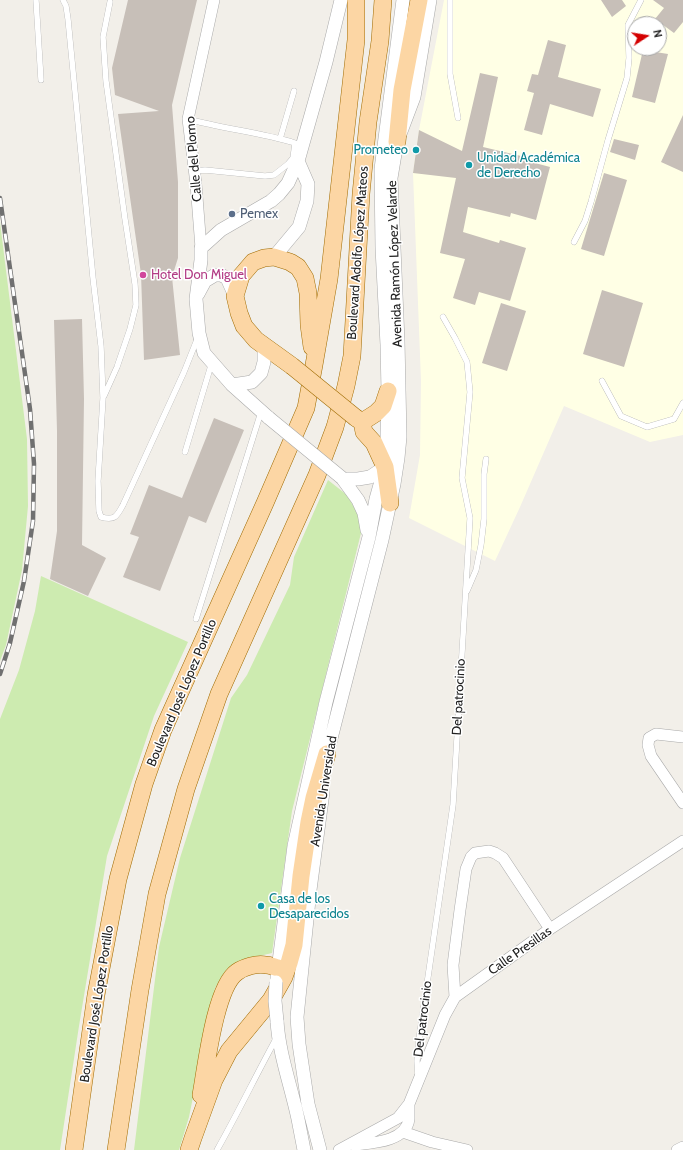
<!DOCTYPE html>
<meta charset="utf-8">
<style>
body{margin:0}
#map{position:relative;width:683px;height:1150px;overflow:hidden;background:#f2efe9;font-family:Cabin,sans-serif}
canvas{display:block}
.north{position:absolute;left:627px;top:16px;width:40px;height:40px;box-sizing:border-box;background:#fff;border:1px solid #a7a7a7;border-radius:50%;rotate:78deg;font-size:11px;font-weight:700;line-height:16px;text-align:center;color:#222}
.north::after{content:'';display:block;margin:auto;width:14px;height:18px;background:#d40000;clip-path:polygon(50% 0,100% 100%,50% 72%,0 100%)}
</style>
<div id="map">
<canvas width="683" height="1150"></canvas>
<div class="north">N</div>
</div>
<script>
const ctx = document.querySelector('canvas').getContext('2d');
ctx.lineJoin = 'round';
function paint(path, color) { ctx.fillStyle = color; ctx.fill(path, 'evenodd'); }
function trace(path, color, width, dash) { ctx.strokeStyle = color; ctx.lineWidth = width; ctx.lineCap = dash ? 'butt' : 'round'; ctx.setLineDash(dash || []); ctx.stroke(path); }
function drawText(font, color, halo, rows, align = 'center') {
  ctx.font = font + ' Cabin,sans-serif'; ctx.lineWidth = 3; ctx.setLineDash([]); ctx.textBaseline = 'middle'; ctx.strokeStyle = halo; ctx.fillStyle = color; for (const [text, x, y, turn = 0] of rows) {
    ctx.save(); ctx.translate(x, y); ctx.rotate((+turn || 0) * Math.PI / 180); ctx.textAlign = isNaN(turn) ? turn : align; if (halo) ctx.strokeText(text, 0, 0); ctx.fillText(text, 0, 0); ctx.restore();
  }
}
const education = new Path2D(`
 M444,0H683V435L650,442L564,406L520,507L495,561L409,518L420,455L421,381L413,173L419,130ZM635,24H659V48H635Z`);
const grass = new Path2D(`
 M0,222L27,439L28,506L22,570L6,645L0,661Z
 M328,480L347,495L359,516L361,533L292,811L272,953L243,960L226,970L215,988L189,1117L179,1150H134L159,947L180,858L231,698L247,675L290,585L294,557Z
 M41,576L188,642L154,716L107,856L79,1026L60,1150H0V719L19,670L35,611Z`);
const building = new Path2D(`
 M128,0H197L172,105L178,182V258L172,277L180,355L144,360L141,274L118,114L159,111L115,95L112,68Z
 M601,0H622L626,6L612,17Z
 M653,0H683V22L674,33L655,19L664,8Z
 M548,40L566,45L558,77L601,89L593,117L550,104L542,135L524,130L534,93L527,91L532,74L538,75Z
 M643,50L668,54L655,103L632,97Z
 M480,73L498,77L483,147L521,156L520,159L550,167L536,220L511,213L510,217L468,207L463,232L499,243L500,240L526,248L510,301L479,292L475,305L453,298L465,259L440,253L456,178L413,173L419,130L462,151Z
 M683,115V172L661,162Z
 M614,139L639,145L635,160L610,152Z
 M604,173L627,180L604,256L581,249Z
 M602,290L643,303L624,367L583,354Z
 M501,303L526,311L507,371L482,363Z
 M82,319L84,399L82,545L106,558L88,596L50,579L57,531V431L54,320Z
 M214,418L244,430L206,523L189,516L160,591L123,577L139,537L130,534L149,485L182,498Z`);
const service = new Path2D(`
 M36,0L41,80
 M63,0L66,6L68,19L93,278L101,346L103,398L98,481L99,511L101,517C115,521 117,516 123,505L184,372L198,337
 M450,0V74L458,118
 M188,119C223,129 260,132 295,143L299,150
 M280,139L294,91
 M194,171L205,170L265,176L274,175L288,164L293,158L295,143
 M574,242L585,221L591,202L608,140L627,78L629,58L628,25L641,0
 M602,381L621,416L647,427L674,419L683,403
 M104,396L117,367L130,329L136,305L135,284L125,219L106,81L103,37L110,2
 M185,452L212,362
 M467,591L476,570L481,545L484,519V474L486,459
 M196,619L261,412
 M418,1076L417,1061L419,1039L453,805L470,518L462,478L470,392L467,362L455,338L443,317
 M217,1150C238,1113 256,1075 277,1037`);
const minor = new Path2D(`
 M201,248L196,184L188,119L214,0
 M683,737L656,734L649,738L648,745L651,756L683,803
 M455,997L453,965L460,910L466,869L471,857L475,853L489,851L495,853L503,858L550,929
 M403,1132L432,1142L467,1150
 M354,1145C372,1143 406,1142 409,1119C409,1114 409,1109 409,1104
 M339,1150L398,1118L409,1104L445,1015L455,997L550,929L683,841
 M677,1150L683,1147`);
const tertiary = new Path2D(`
 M274,257L299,227L307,201L308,184L298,161
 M198,294L205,281L215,275H221L227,278L235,296
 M232,385L252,382L261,373L264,362V346
 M269,418L232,385L204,353L199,333L196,299L201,260V248L221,230L271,201L279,194L288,183L298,161L326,62L341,0
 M342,478L358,500L364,513L367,530
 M344,479H358L370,477L388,465
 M326,763L327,754L382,540L394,484L398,458L400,437L398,341L391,178L397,142L414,97L430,0
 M277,977L294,846L326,702L369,537L376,499L385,467L387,436L388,391L387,345L382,248L381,169L403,0
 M277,1021C279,1054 291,1086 298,1119C300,1129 302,1140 304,1150
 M320,1150L308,1104L299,1044L297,1017L310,890L323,792`);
const primary = new Path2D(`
 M397,142L402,90L419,0
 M292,366L256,340L244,326L239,313L235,296L241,276L253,262L264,258L274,257L290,262L298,267L305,278L308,293L309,325L312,347
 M356,418L362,422L364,432L374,443L385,467L390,503
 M362,422L376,413L383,406L388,391
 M201,1095C206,1068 215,987 237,972C244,967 257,963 266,965C270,965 274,967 278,968
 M74,1150L96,995L118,879L144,784L163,730L265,503L306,408L314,365L329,279L356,40V0
 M116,1150L140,990L157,894L186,789L219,694L317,475L335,427L346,386L352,356L361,194L368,122L380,41L383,0
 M189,1150L193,1138L214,1080L229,1051L271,1000L284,977L289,963L294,945L301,876L309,822L314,798L327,754`);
const rail = new Path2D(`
 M0,198L30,409L34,464L33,521L24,581L10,643L0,674`);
const tertiaryBridge = new Path2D(`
 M269,418L342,478
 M276,982L275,1001L277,1021`);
const primaryBridge = new Path2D(`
 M292,366L356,418`);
const markers = [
 [416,150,4,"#0f9aa8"],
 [469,165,4,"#0f9aa8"],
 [232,214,4,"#5c6f8a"],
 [143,275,4,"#d1479c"],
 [261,906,4,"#0f9aa8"]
];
const cultureNames = [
 ["Prometeo",408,150,"right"],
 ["Unidad Académica",477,158],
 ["de Derecho",477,173],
 ["Casa de los",269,899],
 ["Desaparecidos",269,914]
];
const streetNames = [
 ["Calle del Plomo",194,159,-95],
 ["Boulevard Adolfo López Mateos",358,253,-86],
 ["Avenida Ramón López Velarde",395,264,-92],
 ["Boulevard José López Portillo",182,693,-67],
 ["Del patrocinio",459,697,-87],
 ["Avenida Universidad",324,791,-81],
 ["Calle Presillas",520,951,-35],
 ["Boulevard José López Portillo",97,1004,-81],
 ["Del patrocinio",423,1019,-83]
];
const serviceNames = [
 ["Pemex",240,214]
];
const hotelNames = [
 ["Hotel Don Miguel",151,275]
];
paint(education, '#ffffe5');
paint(grass, '#cdebb0');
paint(building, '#c7bfb8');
trace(service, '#a9a9a9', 6);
trace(minor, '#a9a9a9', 12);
trace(tertiary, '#a9a9a9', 14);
trace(primary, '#a06b00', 18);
trace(service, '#fff', 5.5);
trace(minor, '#fff', 11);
trace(tertiary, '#fff', 13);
trace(primary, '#fcd6a4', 17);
trace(rail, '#707070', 4.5);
trace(rail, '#fff', 3, [9]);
trace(tertiaryBridge, '#a9a9a9', 14, []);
trace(primaryBridge, '#a06b00', 18, []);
trace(tertiaryBridge, '#fff', 13);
trace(primaryBridge, '#fcd6a4', 17);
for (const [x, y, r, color] of markers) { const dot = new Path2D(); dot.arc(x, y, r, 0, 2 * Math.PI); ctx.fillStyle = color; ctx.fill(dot); trace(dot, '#fff', 1.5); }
drawText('13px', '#0d838f', '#fff', cultureNames, 'left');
drawText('13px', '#222', '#fff', streetNames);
drawText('13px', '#4e5e75', '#fff', serviceNames, 'left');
drawText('13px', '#b23c85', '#fff', hotelNames, 'left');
</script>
